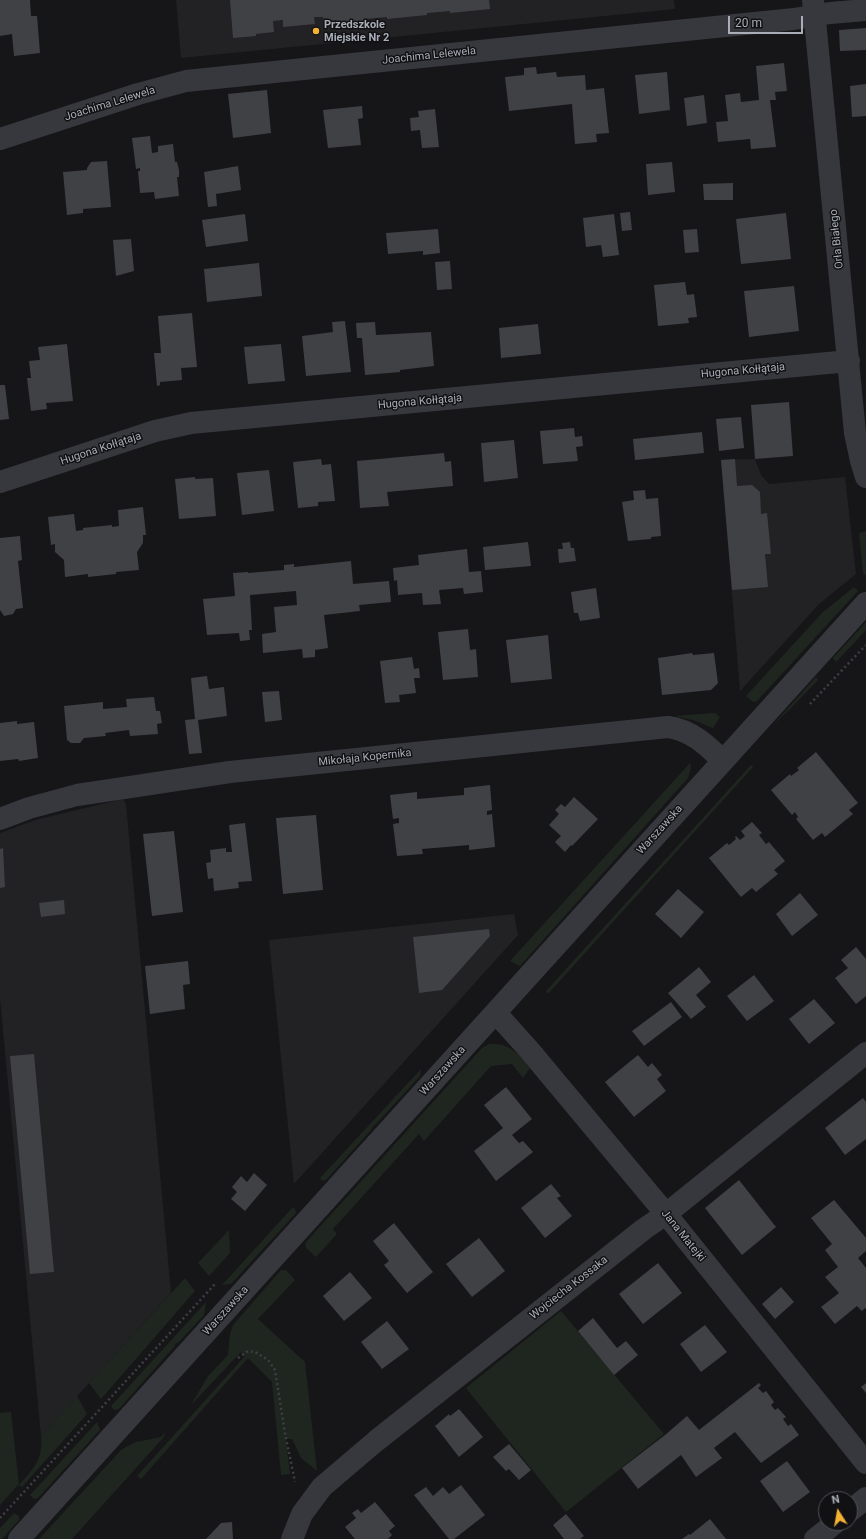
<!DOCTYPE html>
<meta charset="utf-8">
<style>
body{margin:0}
#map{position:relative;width:866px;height:1539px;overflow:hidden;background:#161618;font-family:Roboto,sans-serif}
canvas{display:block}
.north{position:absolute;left:818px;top:1491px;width:40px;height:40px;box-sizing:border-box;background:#111113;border:1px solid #4d4f55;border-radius:50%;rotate:349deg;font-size:11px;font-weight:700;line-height:16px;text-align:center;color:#a8adb8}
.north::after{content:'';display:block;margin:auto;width:14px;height:18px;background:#f2b134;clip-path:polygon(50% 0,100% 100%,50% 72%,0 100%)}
.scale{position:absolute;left:728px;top:16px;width:75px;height:18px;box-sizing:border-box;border:2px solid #a8adb8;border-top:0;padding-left:5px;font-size:12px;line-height:14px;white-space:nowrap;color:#a8adb8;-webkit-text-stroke:3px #111113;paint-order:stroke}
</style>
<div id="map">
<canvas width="866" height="1539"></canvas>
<div class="north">N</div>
<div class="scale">20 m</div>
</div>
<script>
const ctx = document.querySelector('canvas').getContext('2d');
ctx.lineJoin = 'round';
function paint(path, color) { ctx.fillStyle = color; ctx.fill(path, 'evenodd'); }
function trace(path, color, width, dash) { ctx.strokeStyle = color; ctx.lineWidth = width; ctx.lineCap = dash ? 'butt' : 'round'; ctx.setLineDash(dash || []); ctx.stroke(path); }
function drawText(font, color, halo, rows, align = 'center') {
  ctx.font = font + ' Roboto,sans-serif'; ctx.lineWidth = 3; ctx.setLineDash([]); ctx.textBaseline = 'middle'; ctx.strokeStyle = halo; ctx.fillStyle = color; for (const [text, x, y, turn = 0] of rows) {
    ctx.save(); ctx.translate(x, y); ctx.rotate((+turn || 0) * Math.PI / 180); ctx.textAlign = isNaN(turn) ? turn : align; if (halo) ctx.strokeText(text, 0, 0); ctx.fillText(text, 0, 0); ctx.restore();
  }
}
const built = new Path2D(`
 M176,0H674L675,9L181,58Z
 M755,459L761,475L769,484L845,477L856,574L819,604L740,691L721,460Z
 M123,799L126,804L171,1293L41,1436L0,998V833L35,820Z
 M514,914L518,935L294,1184L269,940Z`);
const green = new Path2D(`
 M866,531V576L863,573L859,533Z
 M854,587L858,591L757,701L753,702L746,696L822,613Z
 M866,622V630L836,662L833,658Z
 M816,677L818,680L789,710L773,725Z
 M715,713L720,717L713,728L693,720L674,716Z
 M690,763L691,768L688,778L520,966L510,961Z
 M751,765L753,767L548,994L546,991Z
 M489,1044C508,1042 519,1054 530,1068L523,1078L512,1064L491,1066L424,1141L419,1134L333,1229L337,1234L316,1257L306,1248L305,1243L482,1048Z
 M421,1069L420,1076L375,1125L373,1126L371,1130L326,1180L322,1181L320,1178Z
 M293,1207L295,1209L296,1213L231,1284L222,1285Z
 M229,1230L230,1253L209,1276L198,1263Z
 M281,1270H286L295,1280L258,1319L305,1362L317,1471L301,1458L292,1439H286L290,1474L281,1475L272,1382L248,1358L141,1479L137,1476L245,1356L241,1352L191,1405L208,1376L228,1355L230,1334L233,1325Z
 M185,1278L195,1291L101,1399L89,1383Z
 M206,1302L204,1315L178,1343H176L174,1347L119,1409L114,1410L111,1406Z
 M561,1311L664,1434L566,1512L466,1388Z
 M77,1396L87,1414L22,1487L18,1485L0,1505V1413L11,1412L19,1485C34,1468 43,1460 41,1436Z
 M97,1422L100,1430L38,1498L34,1499L30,1495Z
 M166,1431L163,1438L72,1539H39L122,1449L136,1442L161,1437Z
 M14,1513L19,1516V1520L2,1539H0V1528Z`);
const building = new Path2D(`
 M0,0H30L31,16H37L40,53L14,56L12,34L0,36Z
 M230,0H489L490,9L450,13V11L427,13V15L387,19V17L364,19V21L324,25L323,17H314L315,24L283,27V20L273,21L274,32L256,34V36L233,38Z
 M866,28V50L840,51L839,30Z
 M784,63L787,91L775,92L776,100H770L776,147L751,149L750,139L718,142L716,122L728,121L725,95L740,93L741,102L759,100L756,66Z
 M536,67L537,74L556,72L557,77L585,75L586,90L604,88L609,133L596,134L597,142L575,144L572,104L509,111L505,77L524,75V68Z
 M667,72L670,110L639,114L635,75Z
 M866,84V116L852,117L850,86Z
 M267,90L271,133L233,138L228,94Z
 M704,95L707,123L687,126L684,98Z
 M362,106L363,118L358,119L361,145L328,148L323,110Z
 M435,109L439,147L422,148L420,130L411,131L410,118L419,117L418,111Z
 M150,136L152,153L158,152V146L173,144L175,162H177L179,170V177H177L179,196L155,199L154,192L140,193L138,171H140V168L136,169L132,138Z
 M107,161L111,207L83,209V213L67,215L63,172L87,170V168L91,162Z
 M672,162L675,192L648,195L646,164Z
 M238,166L241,190L216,194L217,206L208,207L204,172Z
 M733,183V200H704L703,184Z
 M630,212L632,230L622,231L620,213Z
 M786,213L791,259L741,264L736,219Z
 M245,214L248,241L206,247L202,220Z
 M614,214L619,255L603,257L601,245L586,247L583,218Z
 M438,229L440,253L423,255V251L388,254L386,233Z
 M697,229L699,252L685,253L683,230Z
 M131,239L134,271L116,276L113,240Z
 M450,261L452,289L437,290L435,262Z
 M259,263L262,296L207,302L204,269Z
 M685,282L687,295L694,294L697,317L688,318L689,323L658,326L654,285Z
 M794,286L799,331L749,337L744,291Z
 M192,313L197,367L181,368L182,380L160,382V385L157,386L154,353H161L158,316Z
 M345,321L351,372L306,376L302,336L333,332L332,322Z
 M375,322L376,335L431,332L434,366L400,370V372L365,375L362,338H357L356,323Z
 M538,324L541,354L501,358L499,328Z
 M67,344L73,401L46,403L47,409L31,411L27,378H31L29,361L40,360L38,347Z
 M281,344L285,381L248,384L244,347Z
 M0,385H5L9,419L0,420Z
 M789,402L793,456L755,459L751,405Z
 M741,417L744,448L719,451L716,419Z
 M574,428L575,437L582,436L583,446L576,447L578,461L543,464L540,431Z
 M702,432L704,453L635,460L633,439Z
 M514,440L518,478L484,482L481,443Z
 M444,453L445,462L451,461L453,486L387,492L389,506L360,508L357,461Z
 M321,459L322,465L331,464L335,501L318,502V506L298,508L293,462Z
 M735,459L737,486L752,485L760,492L761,514L767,513L771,554H765L768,587L732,590L721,460Z
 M269,470L274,511L242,515L237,473Z
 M195,477V479L213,478L216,516L179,519L175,479Z
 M645,490L646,499L658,498L661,536L651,537V539L628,541L622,502L634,500L633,491Z
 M143,507L146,535H143V543L137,552L139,570L116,572V574L88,577V574L65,577L64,560L55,552V544L51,545L48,517L74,514L76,531L83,530V528L112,525V527L119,526L118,510Z
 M20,536L22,560L18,561L23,608L16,609L13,614L4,616L0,610V538Z
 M528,542L531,566L485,570L483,547Z
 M570,542L571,548H574L576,561L559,563L558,549H563L562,543Z
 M467,549L469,572L481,571L483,592L464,594L463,588L439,590L441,604L423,605L422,593L398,595L397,580L394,581L393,568L419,565L418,555Z
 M351,561L353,584L389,581L391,602L359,605L360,611L324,615L328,648L315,650V657L303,658L302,649L263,653L262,634L276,632L274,607L297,605L296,591L250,595L252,630H249L250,640L240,641L239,633L207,635L203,599L235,596L233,573L248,572V573L284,570V565L294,564V567Z
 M596,588L600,618L580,621L578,613H574L571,592Z
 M468,629L470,650L476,649L478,677L443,680L438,632Z
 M548,635L552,679L511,683L506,640Z
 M692,653L693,655L714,653L718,683L711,690L662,695L658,658Z
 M412,657L414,669L419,668L420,678H414L416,693L399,695L400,702L385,703L380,661Z
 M207,676L209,689L224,687L227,716L198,720L202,753L189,754L185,720L195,719L191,678Z
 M279,691L282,720L265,722L262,692Z
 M154,697L156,711H160L162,723L157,724L158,734L130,736L129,730L105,733L106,736L84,738L80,743H71L67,740L64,706L103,702V709L127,707L126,699Z
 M17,721V724L34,722L38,758L19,761L18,759L0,761V723Z
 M816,752L858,803L849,810L853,814L825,837L822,833L813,840L796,819L798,817L795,812L792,815L771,790L790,774L791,776L799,770L797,768Z
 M490,785L492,810L487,811V815L492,814L495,847L469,850V845L446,847L422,849L423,854L397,856L393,824L399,823V818L393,819L390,795L417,792V799L464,795V788Z
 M574,797L598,819L572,846L571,845L565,852L555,842L561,836L549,825L559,814L555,810L561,804L565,807Z
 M316,815L323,890L283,894L276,818Z
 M752,822L762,833L759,835L766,844L769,842L785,861L774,870L778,874L756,892L752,888L741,897L709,858L727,843L729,845L736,839L735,837L736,836L740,840L745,836L741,831Z
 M245,823L252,881L238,882L239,888L214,891L213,878L208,879L206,863L211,862L210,850L226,848V852H232L229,825Z
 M174,831L183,912L152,916L143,834Z
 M3,848L5,887L0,888V849Z
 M678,889L704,912L681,938L655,914Z
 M800,893L818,915L792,936L776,914Z
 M64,900L65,914L41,917L39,903Z
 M489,929L490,936L442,990L419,993L413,937Z
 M856,947L866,959V996L856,1004L835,978L848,968L841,960Z
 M188,961L190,984L183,985L185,1009L150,1014L145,966Z
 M699,967L711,982L696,995L706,1007L691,1019L668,993Z
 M754,975L774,1001L747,1021L727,996Z
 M814,999L835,1023L809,1044L789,1019Z
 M671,1002L682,1017L644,1046L632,1031Z
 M34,1054L54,1272L30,1274L10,1056Z
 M638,1055L648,1067L652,1063L662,1075L657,1079L666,1091L634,1117L605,1082Z
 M506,1087L532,1119L512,1135L519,1143L523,1141L533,1152L496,1181L474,1151L503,1128L484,1105Z
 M863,1098L866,1102V1139L845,1155L825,1128Z
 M254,1173L267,1185L245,1211L231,1199L237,1192L232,1187L241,1176L247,1182Z
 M739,1180L776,1227L742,1255L705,1208Z
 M551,1184L561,1196L557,1198L572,1216L545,1238L521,1208Z
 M834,1200L866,1238V1251L858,1258L866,1268V1309L865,1308L862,1311L857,1306L835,1324L821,1307L839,1293L825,1277L838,1267L825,1250L832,1244L811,1218Z
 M394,1223L433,1272L407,1293L384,1265L389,1261L373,1241Z
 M479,1238L505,1271L472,1297L446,1264Z
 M658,1263L682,1293L643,1324L619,1294Z
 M350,1272L372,1298L344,1321L323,1296Z
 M781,1287L794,1302L775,1319L762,1304Z
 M593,1318L617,1348L626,1341L638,1355L614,1375L578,1331Z
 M387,1321L409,1349L382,1369L361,1342Z
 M705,1325L727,1352L701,1372L680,1344Z
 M759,1383L761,1385L758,1388L763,1393L766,1391L774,1402L771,1405L775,1410L778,1408L786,1417L783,1419L788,1426L791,1424L799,1435L761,1463L735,1432L714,1448L722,1458L696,1477L681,1455L638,1489L622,1468L665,1435L687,1416L699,1430Z
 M866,1383V1393L861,1387Z
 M459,1409L483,1437L459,1457L435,1426L449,1414L450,1416Z
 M509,1444L531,1470L519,1480L509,1469L506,1471L493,1457Z
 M787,1461L810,1492L783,1512L760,1481Z
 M461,1485L485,1515L454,1539H449L414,1495L426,1487L433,1496L443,1487L449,1494Z
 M375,1502L395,1526L389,1531L392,1535L388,1539H355L345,1527L356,1518L352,1513L358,1509L361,1513Z
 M566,1514L584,1536L580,1539H564L553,1525Z
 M710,1519L726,1539H682L689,1534L690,1535Z
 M232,1522L233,1539H206L221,1523Z`);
const path = new Path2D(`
 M810,704L866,645
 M238,1358L248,1351L255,1352L268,1360L275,1370L285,1433L295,1482
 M0,1518L215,1284`);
const minor = new Path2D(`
 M813,0L855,433L861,461L866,477
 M0,139L138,94L186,81L794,19L830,13L866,10
 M0,482L155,431L191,423L849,361
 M0,819L29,808L77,795L230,772L668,727C691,730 707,745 723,761
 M496,1013L530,1051L666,1214L866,1463
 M850,1511L866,1498
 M19,1539L866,603
 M292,1539L302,1514L322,1487L376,1441L644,1229L666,1214L866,1053
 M815,1539L835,1523`);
const markers = [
 [316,31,4,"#f2b134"]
];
const poiNames = [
 ["Przedszkole",324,25],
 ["Miejskie Nr 2",324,38]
];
const streetNames = [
 ["Joachima Lelewela",429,56,-6],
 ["Joachima Lelewela",110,104,-17],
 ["Orła Białego",837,239,-96],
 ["Hugona Kołłątaja",743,371,-5],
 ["Hugona Kołłątaja",420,402,-5],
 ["Hugona Kołłątaja",101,449,-18],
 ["Mikołaja Kopernika",365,758,-6],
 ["Warszawska",660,830,-48],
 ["Warszawska",443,1071,-48],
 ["Jana Matejki",683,1236,51],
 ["Wojciecha Kossaka",569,1288,-38],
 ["Warszawska",226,1311,-48]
];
paint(built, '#222225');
paint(green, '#1e261f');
paint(building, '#404145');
trace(path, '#3d3f44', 2.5, [2, 3]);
trace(minor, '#37383d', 22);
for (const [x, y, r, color] of markers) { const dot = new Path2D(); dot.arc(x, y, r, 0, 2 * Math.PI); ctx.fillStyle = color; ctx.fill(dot); trace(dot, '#111113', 1.5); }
drawText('bold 11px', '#a8adb8', '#111113', poiNames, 'left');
drawText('11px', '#a8adb8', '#111113', streetNames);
</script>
